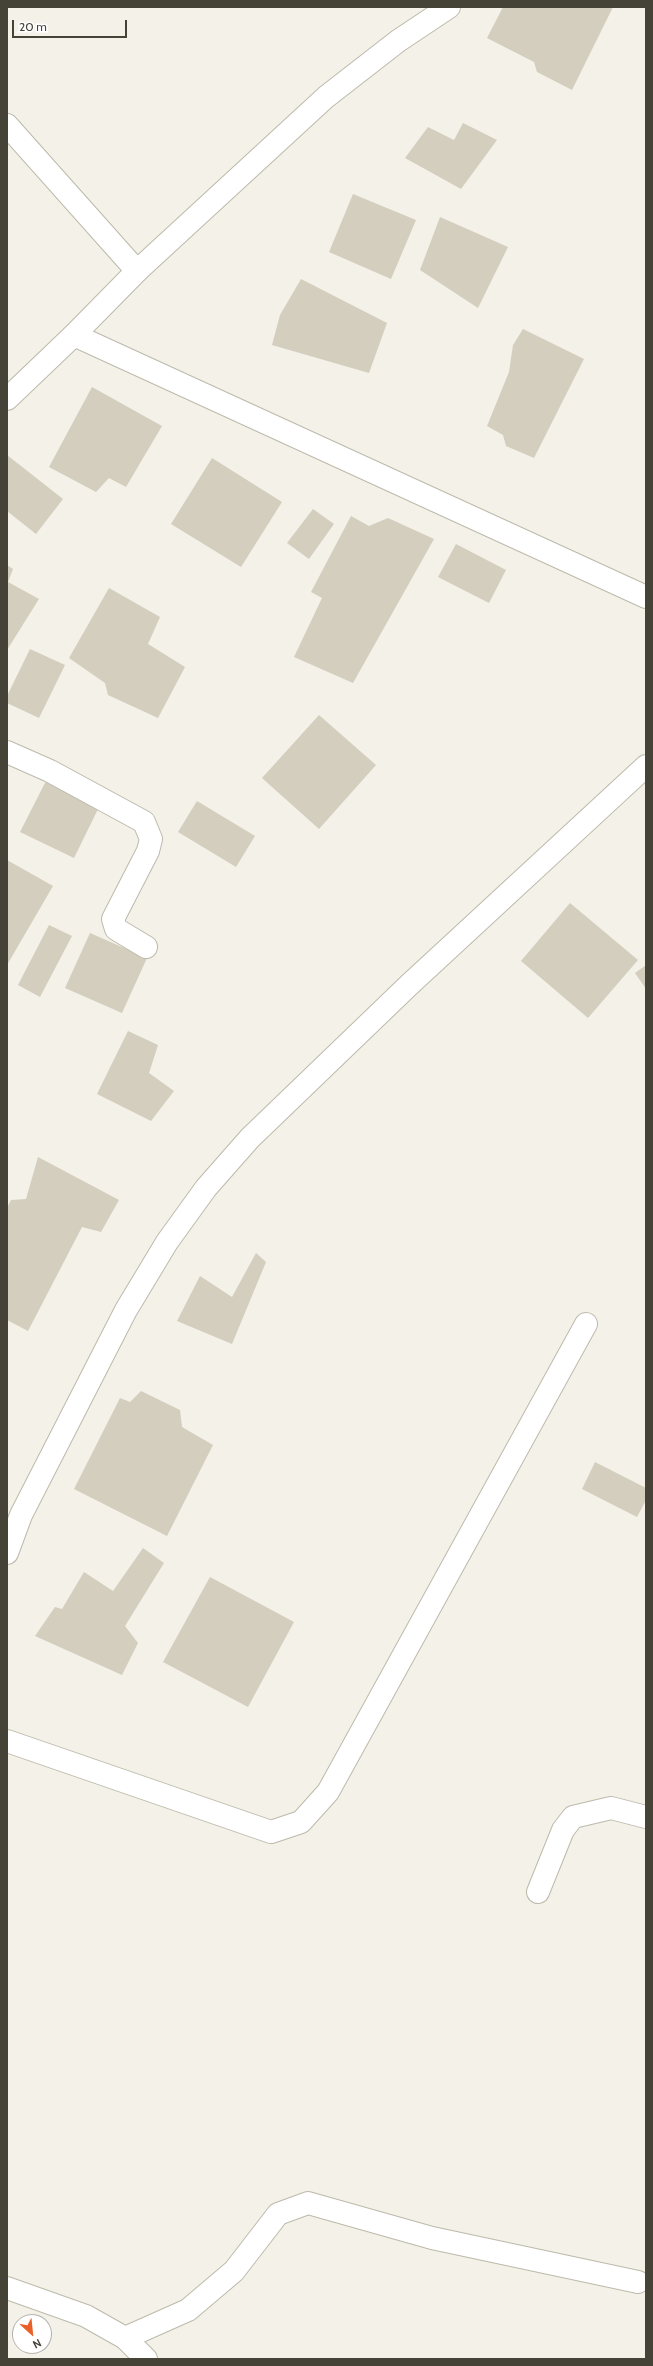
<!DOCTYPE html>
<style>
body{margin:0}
#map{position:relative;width:653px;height:2366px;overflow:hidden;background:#f3f1e8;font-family:Cabin,sans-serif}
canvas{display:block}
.frame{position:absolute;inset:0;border:8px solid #454237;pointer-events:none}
.north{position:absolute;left:12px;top:2314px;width:40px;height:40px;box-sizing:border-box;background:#fff;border:1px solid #b5b3af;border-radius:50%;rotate:153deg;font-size:11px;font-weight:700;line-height:16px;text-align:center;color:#454237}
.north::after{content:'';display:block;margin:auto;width:14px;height:18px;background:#e96128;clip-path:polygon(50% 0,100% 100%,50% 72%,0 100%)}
.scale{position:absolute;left:12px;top:20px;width:115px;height:18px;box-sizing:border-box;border:2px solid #454237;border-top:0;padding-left:5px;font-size:12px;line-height:14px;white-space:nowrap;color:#454237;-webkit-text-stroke:3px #fff;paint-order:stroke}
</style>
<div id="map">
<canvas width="653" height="2366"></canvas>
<div class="frame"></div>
<div class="north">N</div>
<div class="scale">20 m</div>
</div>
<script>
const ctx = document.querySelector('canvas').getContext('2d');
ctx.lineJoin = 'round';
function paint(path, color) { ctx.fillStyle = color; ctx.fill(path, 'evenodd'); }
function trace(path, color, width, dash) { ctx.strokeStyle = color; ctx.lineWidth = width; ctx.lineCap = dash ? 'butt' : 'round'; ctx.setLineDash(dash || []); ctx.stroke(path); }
const building = new Path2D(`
 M503,7L546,8L613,7L572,90L537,72L534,62L487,38Z
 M463,123L497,140L461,189L405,158L428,127L454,140Z
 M353,194L416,220L391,279L329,252Z
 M440,217L508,247L478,308L420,270Z
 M301,279L387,323L369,373L272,345L280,315Z
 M523,329L584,359L534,458L506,446L503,435L487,426L509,372L513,345Z
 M92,387L162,426L126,487L109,478L96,492L49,467Z
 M7,455L63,499L36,534L7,511Z
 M212,458L282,502L241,567L171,524Z
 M313,509L334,524L309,559L287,543Z
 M351,516L369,526L388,518L434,539L353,683L294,657L322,598L311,592Z
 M456,544L506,570L489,603L438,577Z
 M7,565L13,569L8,582L39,599L7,650Z
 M109,588L160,617L148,644L185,667L158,718L108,695L105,683L69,658Z
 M30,649L65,665L39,718L7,703V696Z
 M319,715L376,765L319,829L262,778Z
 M48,777L101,803L74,858L20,832Z
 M197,801L255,836L236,867L178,832Z
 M7,860L53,886L7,965Z
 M570,903L638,960L588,1018L521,961Z
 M49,925L72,936L40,997L18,985Z
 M90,933L147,958L122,1013L65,988Z
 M646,965V989L635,973Z
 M128,1031L158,1045L149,1073L174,1091L151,1121L97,1094Z
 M38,1157L119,1200L101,1232L82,1227L28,1331L7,1320V1208L11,1200L26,1199Z
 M256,1253L266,1262L232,1344L177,1321L200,1276L232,1297Z
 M141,1391L180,1410L182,1427L213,1445L167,1536L74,1489L120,1398L130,1402Z
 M595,1462L646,1488V1500L637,1517L582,1489Z
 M143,1548L164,1563L125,1626L138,1643L122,1675L35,1636L55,1607L62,1609L84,1572L113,1591Z
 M210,1577L294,1622L248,1707L163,1662Z`);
const minor = new Path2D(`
 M7,125L137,271
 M74,335L646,597
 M7,752L50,771L144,822L151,839L148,851L113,919L116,929L146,947
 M7,1553L21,1515L126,1310L167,1242L206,1188L250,1138L409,985L646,766
 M7,1741L271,1832L301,1822L328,1792L586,1324
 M538,1892L563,1830L573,1817L611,1808L646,1817
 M7,2288L86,2316L125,2338L146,2359
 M125,2338L188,2310L234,2271L278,2214L308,2203L432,2238L638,2282`);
const tertiary = new Path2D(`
 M7,399L74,335L137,271L326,97L398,41L449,7`);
paint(building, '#d3cebe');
trace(minor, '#bdbaab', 24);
trace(tertiary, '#bdbaab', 24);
trace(minor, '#fff', 22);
trace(tertiary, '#fff', 22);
</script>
